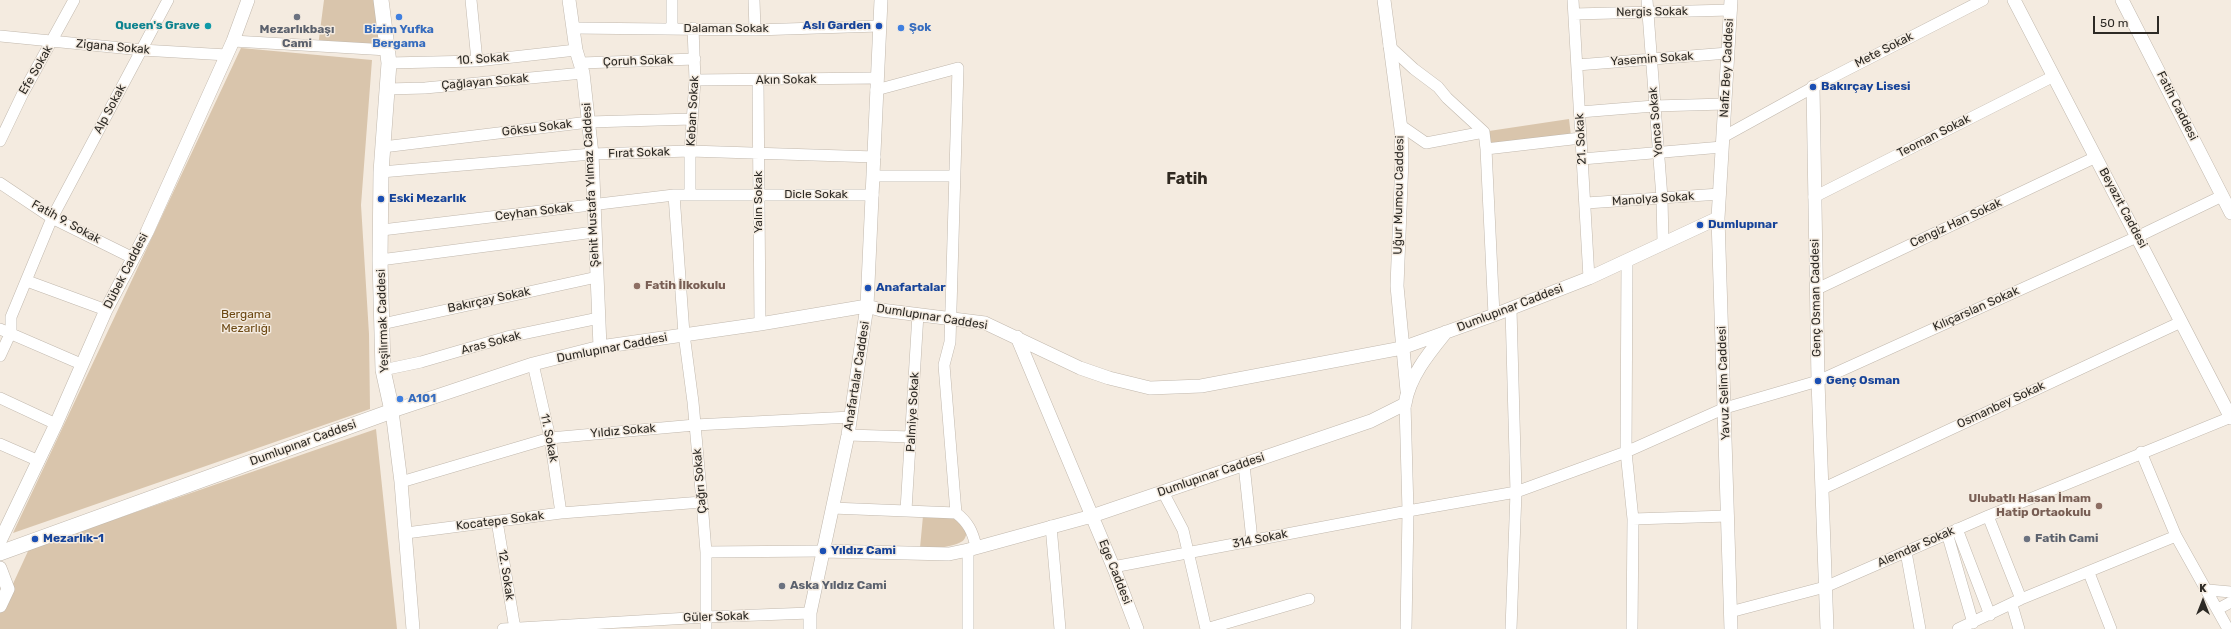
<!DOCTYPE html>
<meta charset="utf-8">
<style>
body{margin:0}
#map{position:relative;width:2231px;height:629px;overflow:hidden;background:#f4ebe0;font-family:Rubik,sans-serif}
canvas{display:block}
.north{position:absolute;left:2183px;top:581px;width:40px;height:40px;-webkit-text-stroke:3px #f4ebe0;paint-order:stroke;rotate:0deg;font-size:11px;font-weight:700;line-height:16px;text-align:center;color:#2d2a25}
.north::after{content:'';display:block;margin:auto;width:14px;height:18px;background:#2d2a25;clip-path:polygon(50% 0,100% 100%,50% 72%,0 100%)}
.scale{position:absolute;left:2093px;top:16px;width:66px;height:18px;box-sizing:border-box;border:2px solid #2d2a25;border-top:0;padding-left:5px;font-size:12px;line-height:14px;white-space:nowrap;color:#2d2a25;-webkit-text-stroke:3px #f4ebe0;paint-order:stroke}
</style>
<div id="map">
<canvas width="2231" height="629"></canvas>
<div class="north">K</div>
<div class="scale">50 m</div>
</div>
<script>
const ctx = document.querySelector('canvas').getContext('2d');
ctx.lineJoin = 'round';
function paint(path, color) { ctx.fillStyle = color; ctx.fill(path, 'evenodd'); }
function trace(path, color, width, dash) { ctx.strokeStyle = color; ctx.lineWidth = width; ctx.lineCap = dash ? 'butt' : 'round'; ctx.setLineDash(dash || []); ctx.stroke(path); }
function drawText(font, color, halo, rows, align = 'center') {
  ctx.font = font + ' Rubik,sans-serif'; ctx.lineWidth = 3; ctx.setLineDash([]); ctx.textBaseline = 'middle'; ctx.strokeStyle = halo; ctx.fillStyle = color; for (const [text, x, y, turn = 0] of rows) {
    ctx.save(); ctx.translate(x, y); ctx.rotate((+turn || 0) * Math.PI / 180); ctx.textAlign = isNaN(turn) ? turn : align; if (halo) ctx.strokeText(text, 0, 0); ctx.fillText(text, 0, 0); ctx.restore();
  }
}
const green = new Path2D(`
 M324,0H376L388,50L318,46Z
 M241,48L372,60L361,205L369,334L370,409L13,533Z
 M1569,119L1571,136L1491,147L1489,131Z
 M376,429L397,629H0V612L29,549Z
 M923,516L959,519L967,531C966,536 965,540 961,542C952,547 930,550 920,548Z`);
const minor = new Path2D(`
 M471,0L477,61
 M672,0V29
 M754,0L755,30
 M1573,0L1589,278
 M1647,0L1662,198L1663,243
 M1574,14L1731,10
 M573,28L755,30L879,26
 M0,36L142,50L227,55
 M233,41L388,50
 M1389,46L1414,69L1438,87L1447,98L1484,132
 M389,63L477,61L576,50
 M581,63L695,59
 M1577,65L1728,53
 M695,80L876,78
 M758,80L760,324
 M387,89L425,88L583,73
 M876,90L958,68L950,342L944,365L956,513
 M1580,112L1654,106L1725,104
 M1400,125L1426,143L1484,132L1486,149
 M1723,137L1821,83L1983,0
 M0,141L23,93L74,0
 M383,147L589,122L692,119
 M1582,159L1722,147
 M381,172L592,154L690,151L875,157
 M874,176H954
 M0,183L52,218L133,258
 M690,194V151L695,80L693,28
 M674,195L684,334L693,402L702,502L706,552V629
 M1814,197L2054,76
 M1586,203L1720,194
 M382,230L674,195H873
 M380,260L594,232
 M1627,261L1626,452L1633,519L1632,629
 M27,281L106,310
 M1817,289L2096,157
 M1511,309L1516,492L1511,629
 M1494,315L1486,149L1581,138
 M382,324L597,277
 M0,329L81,364
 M0,356L11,332V317L52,218L168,0
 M533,364L550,438L561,513
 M383,370L421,362L507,337L599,318
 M0,398L56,424
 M1405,404L1408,511L1406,629
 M848,435L911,437
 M0,444L39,461
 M2141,452L2176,536L2228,629
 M1244,465L1252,540
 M401,482L550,438L695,425L851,417
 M1822,489L2181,322
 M1163,492L1183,530L1206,629
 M832,508L956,513C968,522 973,532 976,547
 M906,510L918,314
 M1988,516L2021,599
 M1633,519L1728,516
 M497,521L515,629
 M1051,526L1060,629
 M1957,529L1990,615
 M406,533L561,513L702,502
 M1947,533L1973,623
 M968,550V629
 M706,552L823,551
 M1906,552L1920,629
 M1113,567L1408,511L1516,492L1626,452L1725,408L1818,381L2139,236L2222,196
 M2089,573L2111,629
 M2208,590L2231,592
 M2012,605L2019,629
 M2218,609L2231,602
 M1730,612L1825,587L1988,516L2231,417
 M503,629L706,617L810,613
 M1206,629L1309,599
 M1958,629L2021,599L2176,536`);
const tertiary = new Path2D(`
 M569,0L576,50L583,73L592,154L600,347
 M1384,0L1401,129L1402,159L1397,286L1407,391
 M1731,0L1718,218L1731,629
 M2014,0L2231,418
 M2122,0L2231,213
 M1813,87L1818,381L1827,629
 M1017,337L1115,571L1137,629
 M0,541L56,424L106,310L147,232L233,41L248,0
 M823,551L949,554L968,550L1092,516L1371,421L1405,404C1409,377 1429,353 1446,332
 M0,568L8,589L0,606
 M413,629L401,482L392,411L533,364L600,347L760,324L867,306L881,310L985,323L1080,368L1109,378L1150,388L1201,386L1402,348L1494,315L1589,278L1718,218
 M810,629V613L848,435L867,306L881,0`);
const secondary = new Path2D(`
 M0,553L392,411L383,370L380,260L381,172L389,63L381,0`);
const markers = [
 [297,17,4,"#6b7280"],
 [399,17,4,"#3f7fe0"],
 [208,26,4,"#0f9aa8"],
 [879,26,4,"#1a4fb4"],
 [901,28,4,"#3f7fe0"],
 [1813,87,4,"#1a4fb4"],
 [381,199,4,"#1a4fb4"],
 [1700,225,4,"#1a4fb4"],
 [637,286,4,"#8d6e63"],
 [868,288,4,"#1a4fb4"],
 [1818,381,4,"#1a4fb4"],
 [400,399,4,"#3f7fe0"],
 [2099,506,4,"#8d6e63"],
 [35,539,4,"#1a4fb4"],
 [2027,539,4,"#6b7280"],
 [823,551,4,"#1a4fb4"],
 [782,586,4,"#6b7280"]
];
const streetNames = [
 ["Nergis Sokak",1652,12,-1],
 ["Dalaman Sokak",726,29],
 ["Zigana Sokak",113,47,5],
 ["Mete Sokak",1884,50,-27],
 ["10. Sokak",483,59,-4],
 ["Yasemin Sokak",1652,59,-4],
 ["Çoruh Sokak",638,61,-2],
 ["Nafiz Bey Caddesi",1727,68,-87],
 ["Efe Sokak",36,70,-60],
 ["Akın Sokak",786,80,-1],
 ["Çağlayan Sokak",485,82,-5],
 ["Fatih Caddesi",2177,106,63],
 ["Alp Sokak",110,109,-62],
 ["Keban Sokak",693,111,-87],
 ["Yonca Sokak",1656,122,-95],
 ["Göksu Sokak",537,128,-7],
 ["Teoman Sokak",1934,136,-27],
 ["21. Sokak",1581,139,-93],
 ["Fırat Sokak",639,153,-2],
 ["Şehit Mustafa Yılmaz Caddesi",591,185,-93],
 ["Dicle Sokak",816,195],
 ["Uğur Mumcu Caddesi",1399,195,-89],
 ["Manolya Sokak",1653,199,-4],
 ["Yalın Sokak",759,202,-90],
 ["Beyazıt Caddesi",2123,208,62],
 ["Ceyhan Sokak",534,212,-7],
 ["Fatih 9. Sokak",66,222,29],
 ["Cengiz Han Sokak",1956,223,-25],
 ["Dübek Caddesi",126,271,-63],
 ["Genç Osman Caddesi",1816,298,-91],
 ["Bakırçay Sokak",489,300,-12],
 ["Dumlupınar Caddesi",1510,308,-21],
 ["Kılıçarslan Sokak",1976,309,-24],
 ["Dumlupınar Caddesi",932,317,9],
 ["Yeşilırmak Caddesi",383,321,-92],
 ["Aras Sokak",491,343,-15],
 ["Dumlupınar Caddesi",612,348,-11],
 ["Anafartalar Caddesi",857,376,-81],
 ["Yavuz Selim Caddesi",1724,383,-92],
 ["Osmanbey Sokak",2001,405,-25],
 ["Palmiye Sokak",913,412,-87],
 ["Yıldız Sokak",623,431,-5],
 ["11. Sokak",549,438,79],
 ["Dumlupınar Caddesi",303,443,-20],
 ["Dumlupınar Caddesi",1211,475,-19],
 ["Çağrı Sokak",700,481,-95],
 ["Kocatepe Sokak",500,521,-7],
 ["314 Sokak",1260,539,-11],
 ["Alemdar Sokak",1916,547,-24],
 ["Ege Caddesi",1115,572,68],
 ["12. Sokak",506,575,81],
 ["Güler Sokak",716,617,-2]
];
const cultureNames = [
 ["Queen's Grave",200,26]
];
const transitNames = [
 ["Aslı Garden",871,26,"right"],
 ["Bakırçay Lisesi",1821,87],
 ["Eski Mezarlık",389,199],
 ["Dumlupınar",1708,225],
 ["Anafartalar",876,288],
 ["Genç Osman",1826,381],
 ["Mezarlık-1",43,539],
 ["Yıldız Cami",831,551]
];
const shopNames = [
 ["Şok",909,28],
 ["Bizim Yufka",399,30,"center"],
 ["Bergama",399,44,"center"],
 ["A101",408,399]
];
const worshipNames = [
 ["Mezarlıkbaşı",297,30,"center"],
 ["Cami",297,44,"center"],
 ["Fatih Cami",2035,539],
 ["Aska Yıldız Cami",790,586]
];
const educationNames = [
 ["Fatih İlkokulu",645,286],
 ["Ulubatlı Hasan İmam",2091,499,"right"],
 ["Hatip Ortaokulu",2091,513,"right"]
];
const parkNames = [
 ["Bergama",246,315],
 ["Mezarlığı",246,329]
];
const districtNames = [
 ["Fatih",1187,179]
];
paint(green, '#d9c5ac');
trace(minor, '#c1b8ad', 12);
trace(tertiary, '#c1b8ad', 14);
trace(secondary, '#c1b8ad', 16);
trace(minor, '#fff', 11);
trace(tertiary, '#fff', 13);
trace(secondary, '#fff', 15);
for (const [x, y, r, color] of markers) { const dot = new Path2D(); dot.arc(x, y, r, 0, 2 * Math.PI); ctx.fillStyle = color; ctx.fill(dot); trace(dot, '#f4ebe0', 1.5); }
drawText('12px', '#2d2a25', '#f4ebe0', streetNames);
drawText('bold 12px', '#0d838f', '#f4ebe0', cultureNames, 'right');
drawText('bold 12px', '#164399', '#f4ebe0', transitNames, 'left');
drawText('bold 12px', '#366cbe', '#f4ebe0', shopNames, 'left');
drawText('bold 12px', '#5b616d', '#f4ebe0', worshipNames, 'left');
drawText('bold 12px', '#785e54', '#f4ebe0', educationNames, 'left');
drawText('12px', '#6c4812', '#f4ebe0', parkNames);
drawText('bold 16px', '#2f2820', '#f4ebe0', districtNames);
</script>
